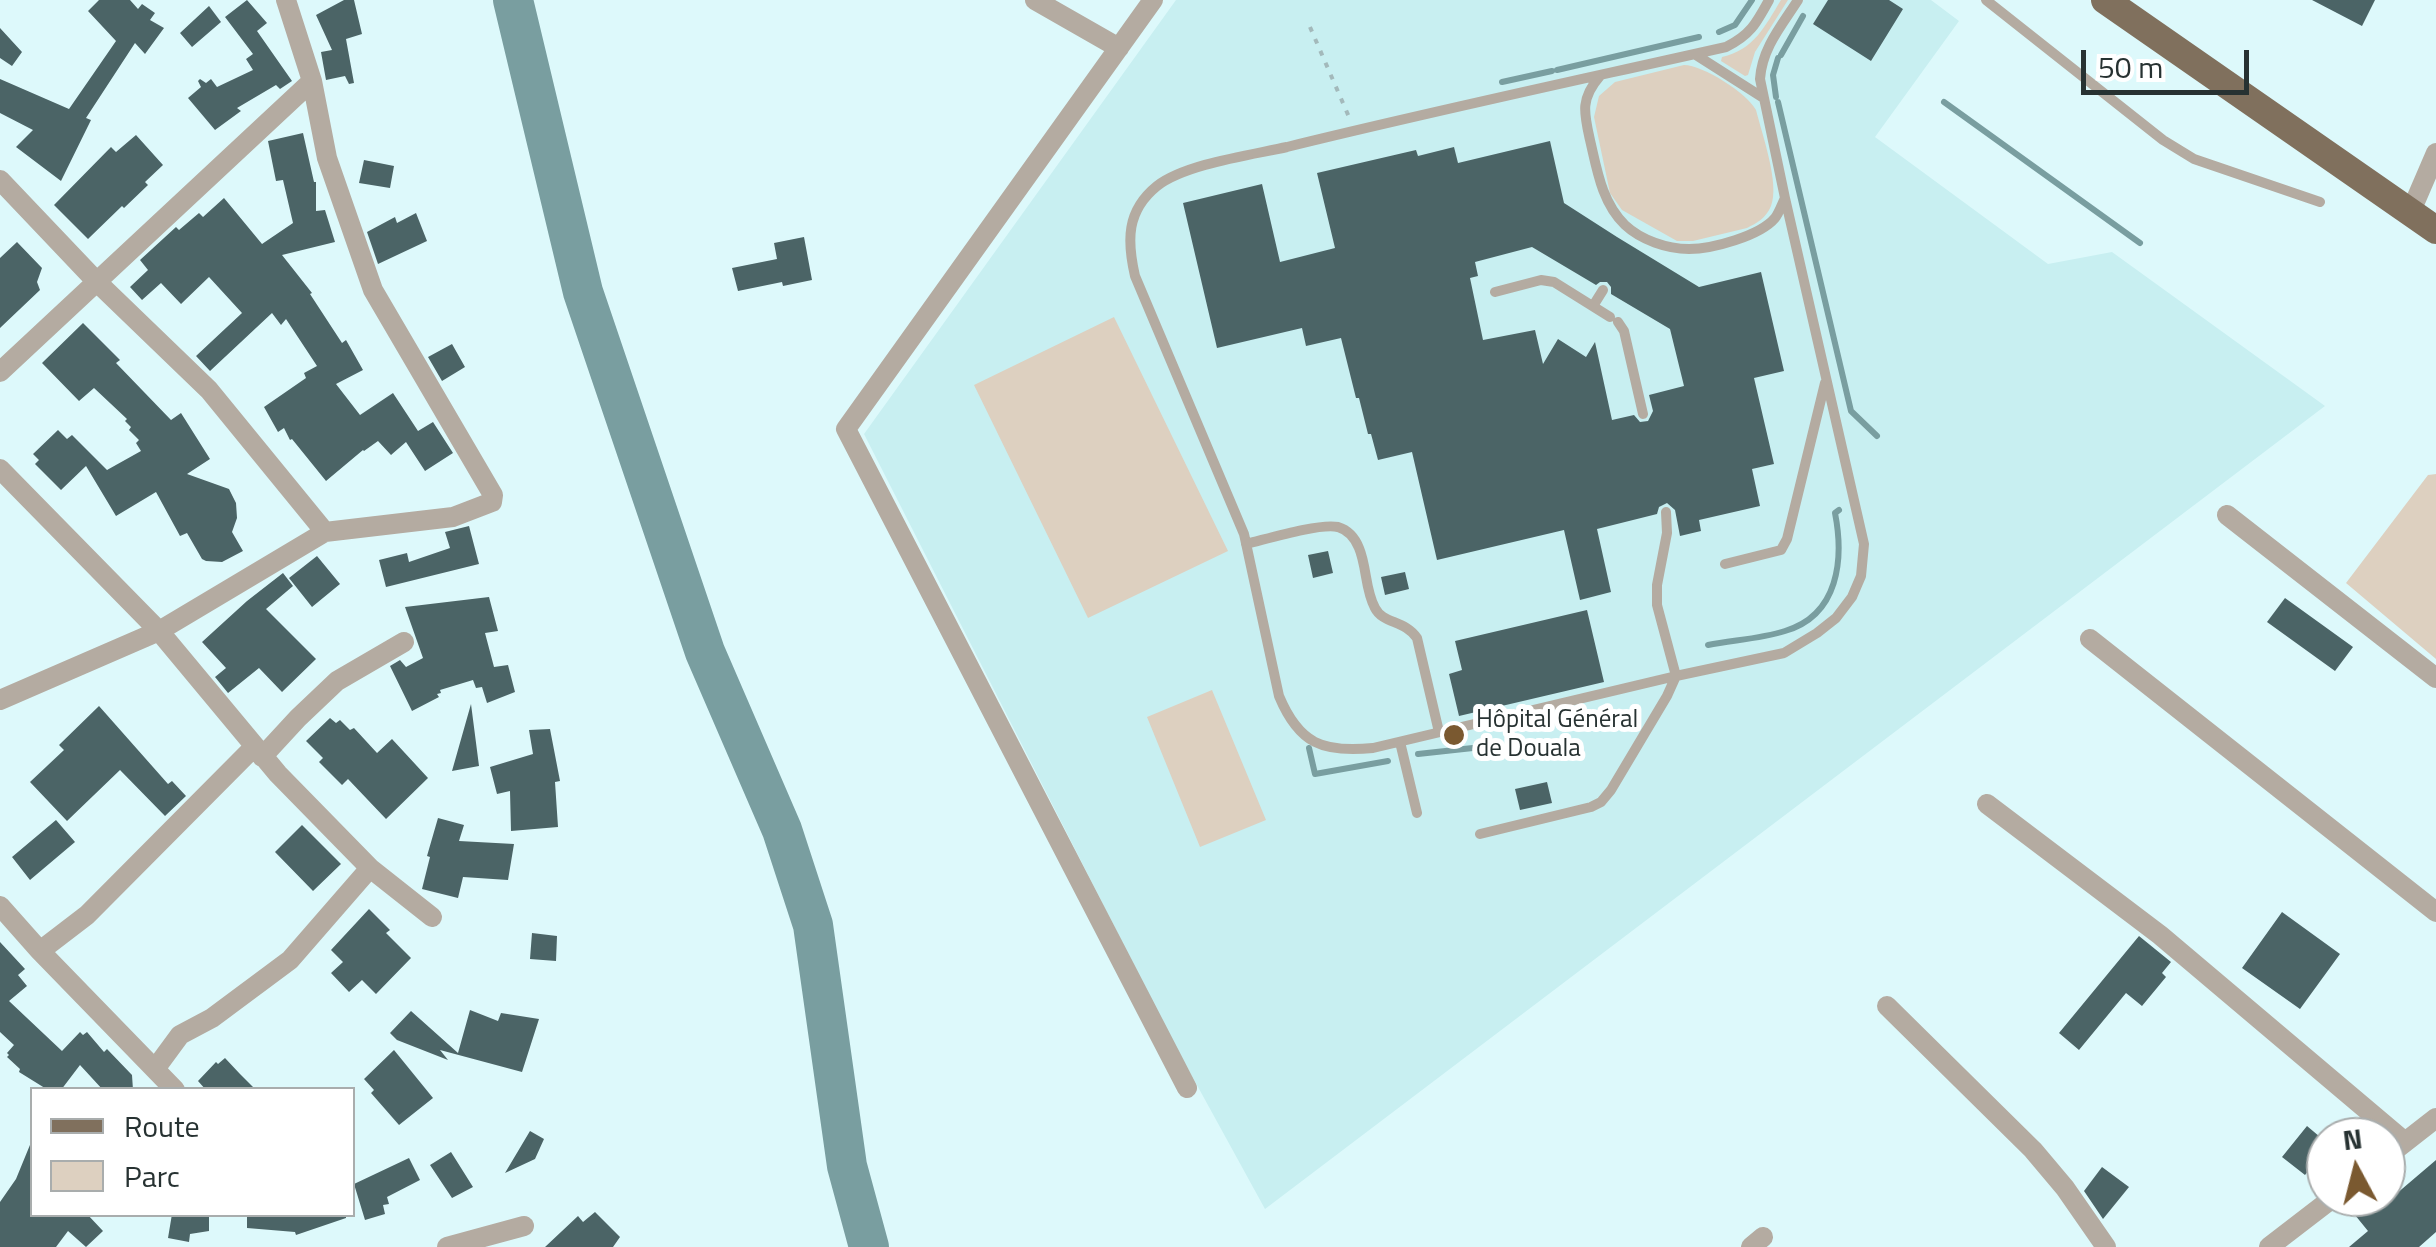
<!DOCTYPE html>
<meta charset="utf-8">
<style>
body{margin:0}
#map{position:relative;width:2436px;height:1247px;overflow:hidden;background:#ddf9fb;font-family:"Titillium Web",sans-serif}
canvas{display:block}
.legend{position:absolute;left:30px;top:1087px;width:325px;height:130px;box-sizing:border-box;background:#fff;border:2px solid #a9adad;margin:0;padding:12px 18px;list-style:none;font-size:30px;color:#273232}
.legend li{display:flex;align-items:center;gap:20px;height:50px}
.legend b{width:50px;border:2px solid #a9adad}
.north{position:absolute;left:2306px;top:1117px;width:100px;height:100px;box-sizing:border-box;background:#fff;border:2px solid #a9adad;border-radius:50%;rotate:353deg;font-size:28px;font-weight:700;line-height:40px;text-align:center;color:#273232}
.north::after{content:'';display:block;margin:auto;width:35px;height:45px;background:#7a5930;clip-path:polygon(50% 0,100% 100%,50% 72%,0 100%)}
.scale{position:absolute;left:2081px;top:50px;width:168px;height:45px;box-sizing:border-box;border:5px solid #273232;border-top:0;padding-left:12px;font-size:30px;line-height:35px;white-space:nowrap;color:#273232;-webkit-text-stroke:8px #fff;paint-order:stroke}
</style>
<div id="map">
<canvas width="2436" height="1247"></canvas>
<ul class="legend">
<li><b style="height:12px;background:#80705d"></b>Route</li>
<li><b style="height:28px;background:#ddd0c0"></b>Parc</li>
</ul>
<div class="north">N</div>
<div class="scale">50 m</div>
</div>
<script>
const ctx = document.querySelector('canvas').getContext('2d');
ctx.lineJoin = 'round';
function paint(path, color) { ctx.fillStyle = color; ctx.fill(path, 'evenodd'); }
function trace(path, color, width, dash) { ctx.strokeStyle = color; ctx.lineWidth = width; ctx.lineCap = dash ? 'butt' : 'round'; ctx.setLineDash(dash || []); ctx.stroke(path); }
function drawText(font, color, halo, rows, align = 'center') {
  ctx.font = font + ' "Titillium Web",sans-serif'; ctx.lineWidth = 10; ctx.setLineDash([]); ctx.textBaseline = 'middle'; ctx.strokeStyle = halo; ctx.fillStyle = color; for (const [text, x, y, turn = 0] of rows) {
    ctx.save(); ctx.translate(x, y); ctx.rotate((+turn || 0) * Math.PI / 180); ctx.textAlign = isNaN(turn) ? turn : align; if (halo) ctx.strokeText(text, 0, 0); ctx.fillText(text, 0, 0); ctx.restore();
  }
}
const built = new Path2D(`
 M1176,0H1931L1959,21L1875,137L2048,264L2112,252L2325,406L1265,1209L1170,1036L864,434Z`);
const green = new Path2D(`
 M1781,0H1788L1755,52L1748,75L1745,76L1721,61L1722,57C1754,50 1765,26 1781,0Z
 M1684,65C1703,65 1747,93 1756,110C1762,134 1780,184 1771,206C1766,218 1757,223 1747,228L1693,241H1677L1622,210L1610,193L1594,117L1599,96L1615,82Z
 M1114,317L1228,551L1088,618L974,385Z
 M2436,474V659L2346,583L2428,475Z
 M1212,690L1266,820L1200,847L1147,717Z`);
const stream = new Path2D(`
 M1719,32L1735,25L1752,0
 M1781,55L1803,16
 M1557,70L1699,37
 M1502,82L1552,71
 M1776,97L1773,75L1778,58
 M1778,102L1851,411L1877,436
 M1944,102L2140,243
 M1708,645C1733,640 1760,639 1785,631C1839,615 1844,559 1835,513L1839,510
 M1309,748L1315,774L1388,761
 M1418,754L1482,747`);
const river = new Path2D(`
 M513,0L583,292L705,652L782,830L813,925L847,1166L869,1247`);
const building = new Path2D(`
 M99,0H130L138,9L142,4L155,13L150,20L164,28L145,54L135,43L86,118L91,120L61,181L16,147L33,130L0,113V79L69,109L116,41L88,11Z
 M247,0L267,23L257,31L292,81L280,89L276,85L237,108L241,111L215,130L188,98L201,87L198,81L200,79L206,83L211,79L217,87L253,70L246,59L253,54L225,17Z
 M344,0H354L362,34L346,39L354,83L349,84L345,76L326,80L321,52L332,50L316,15Z
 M1828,0H1889L1903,9L1871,61L1813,24Z
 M2312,0H2375L2362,26Z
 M209,6L221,22L192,47L180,33Z
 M0,28L22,52L12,66L0,58Z
 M303,133L314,182H316V211L325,210L335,242L282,255L312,293L310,294L342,343L346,340L363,370L336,384L360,415L393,393L418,431L433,422L453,453L425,471L406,442L391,455L378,441L364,451L363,450L326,481L292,439L290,440L284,428L278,432L264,407L306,378L304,373L317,366L286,319L281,325L272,313L210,371L196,356L242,313L209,277L181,304L161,283L142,300L130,287L148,270L140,260L176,227L179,230L199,213L203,217L224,198L262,244L293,223L283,180L276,181L268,141Z
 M136,135L163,165L145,182L148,185L124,208L122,206L88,239L54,205L111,147L116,152Z
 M1550,141L1564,203L1617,237L1699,287L1761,272L1784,371L1754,378L1774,464L1752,469L1760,506L1699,520L1701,531L1680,536L1675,510L1667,503L1659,507L1657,514L1597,529L1611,592L1580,600L1564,530L1437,560L1412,452L1378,460L1371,434H1368L1359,398H1356L1341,338L1306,346L1302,328L1217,348L1183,203L1262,184L1280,262L1335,248L1317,173L1416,150L1418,156L1454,147L1458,163ZM1532,247L1596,285L1600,282H1607L1611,287V294L1670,329L1684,386L1649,395L1653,411L1648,421L1640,422L1634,415L1612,420L1595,342L1586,357L1558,339L1543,364L1535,330L1483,340L1470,278L1478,276L1475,262Z
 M364,160L394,166L390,188L359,183Z
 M416,213L427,241L378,264L367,232L395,217L397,223Z
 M804,237L812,280L783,286L782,282L738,291L732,268L777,259L774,243Z
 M17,242L42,268L37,282L40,290L0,328V258Z
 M83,323L120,360L116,363L171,420L181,413L210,459L187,474L229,489L236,503L237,518L232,532L243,551L222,562L206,561L202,559L187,533L180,536L156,492L116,516L86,466L61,490L35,464L39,460L33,454L58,430L67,439L72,435L107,470L141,451L136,443L139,440L129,430L131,427L125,421L127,419L94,388L79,401L42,363Z
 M452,344L465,367L442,381L428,357Z
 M469,526L479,564L386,587L379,560L407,553L409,562L450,548L445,532Z
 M1328,551L1333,573L1313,578L1308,555Z
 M317,556L340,584L312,607L289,578Z
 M1405,572L1409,589L1385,595L1381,577Z
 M283,573L293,586L266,609L316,659L282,692L259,668L228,693L215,677L226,668L202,642L247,601Z
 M489,597L498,631L485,633L494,667L508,665L515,692L487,703L482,687L476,688L473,680L440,690L441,693L437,694L439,697L412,711L390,666L400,660L406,667L423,658L405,607Z
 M2285,598L2353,647L2335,671L2267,622Z
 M1587,610L1604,682L1459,716L1449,674L1462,670L1455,641Z
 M471,704L479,766L452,771Z
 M99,706L168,784L172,781L186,796L165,816L120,770L67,821L30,782L64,750L59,745Z
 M330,718L336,723L340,720L350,730L354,728L377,753L392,739L428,778L386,819L348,779L342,785L319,762L323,758L306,741Z
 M550,729L560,781L555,782L558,827L511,831L510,791L497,794L490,767L533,754L529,730Z
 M1547,782L1552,803L1520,810L1515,789Z
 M438,818L464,825L459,841L514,844L508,880L463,877L458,898L422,889L430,857L427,856Z
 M56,820L75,842L30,880L12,857Z
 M302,825L341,864L313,891L275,852Z
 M369,909L390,930L386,933L411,958L376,994L362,980L349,992L331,973L343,962L331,950Z
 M2282,912L2340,954L2300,1009L2242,968Z
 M532,933L557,936L556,961L530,959Z
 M2139,936L2171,962L2162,973L2166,977L2142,1006L2126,993L2079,1050L2059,1033Z
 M0,942L25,969L18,975L27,986L9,1001L62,1051L80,1032L83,1035L87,1032L104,1052L107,1049L132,1075L133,1090H103L80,1065L61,1090H48L19,1072L20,1069L7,1057L9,1055L7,1053L14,1045L0,1032Z
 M470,1010L498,1021L501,1013L539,1019L522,1072L440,1050L448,1060L397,1040L390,1033L411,1011L458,1053Z
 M394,1050L433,1098L399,1125L371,1093L374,1090L364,1079Z
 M225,1058L240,1074L256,1090H206L198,1081L216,1062L218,1064Z
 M2307,1126L2326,1142V1149L2305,1175L2282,1157Z
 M530,1131L544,1139L535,1159L505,1173Z
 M32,1140V1214H87L103,1231L86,1247L68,1231L56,1247H0V1202L16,1179Z
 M451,1152L473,1187L452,1198L430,1165Z
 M409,1158L420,1180L387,1197L389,1204L383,1205L385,1214L365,1220L354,1184Z
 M2436,1160V1232L2419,1247H2349L2368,1231L2346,1204L2348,1197H2375L2382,1206Z
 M2102,1167L2129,1187L2103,1219L2084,1191Z
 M595,1212L620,1237L613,1247H545L578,1216L583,1222Z
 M172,1214H209V1231L190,1234L189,1242L168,1238Z
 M247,1214H346V1218L296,1235L295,1232L247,1228Z`);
const path = new Path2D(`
 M1310,27L1349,117`);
const service = new Path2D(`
 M1769,0C1756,24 1750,35 1726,47C1579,80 1433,111 1287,147C1251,155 1185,164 1157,186C1126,211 1127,241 1135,276L1244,534L1279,696C1299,744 1323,753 1373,748L1676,676L1784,653L1817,633L1836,618L1852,597L1861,576L1864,544L1785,198L1760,79C1762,48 1782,25 1798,0
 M1986,0L2163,140L2194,159L2320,202
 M1696,55L1762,97
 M1600,76C1580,99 1584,113 1590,140C1597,170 1602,203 1625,225C1641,240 1667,249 1689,249C1712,249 1760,236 1775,218C1779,213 1782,204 1785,198
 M1495,292L1541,280L1554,282L1610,317
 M1593,306L1603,290
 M1618,322L1624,331L1643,414
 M1246,544C1267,539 1319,523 1338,527C1348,530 1355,538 1359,548C1367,567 1365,590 1375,608C1383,624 1405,620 1417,638L1439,732
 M1725,564L1781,550L1787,539L1825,383
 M1400,742L1417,813
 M1480,834L1591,807L1601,802L1611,790L1667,696L1676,676L1657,605V585L1667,533L1666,512`);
const minor = new Path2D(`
 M1035,0L1119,48
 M1153,0L846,429L1187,1088
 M0,180L97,282L209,390L325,532L453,517L492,502L493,495L373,290L327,158L312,81L286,0
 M2411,211L2436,153
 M0,372L312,81
 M0,469L159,631L278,774L370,868L432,917
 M2227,515L2436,678
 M2090,639L2436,912
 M0,700L159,631L325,532
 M262,757L298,718L337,681L404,642
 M1987,804L2160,935L2405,1142
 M0,906L40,951L87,915L254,747
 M40,951L175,1090
 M1887,1006L2033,1150L2065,1188L2106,1247
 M155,1069L180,1035L212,1018L290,960L370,868
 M2386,1157L2436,1118
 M447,1247L524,1226
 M1751,1247L1763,1237
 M2269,1247L2334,1197`);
const primary = new Path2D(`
 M2105,0L2436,230`);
const markers = [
 [1454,735,12,"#7a5930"]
];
const poiNames = [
 ["Hôpital Général",1476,721],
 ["de Douala",1476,750]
];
paint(built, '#c8eff1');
paint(green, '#ddd0c0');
trace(stream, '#799ea0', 6);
trace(river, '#799ea0', 40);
paint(building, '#4b6466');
trace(path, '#a3b9bb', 4, [5, 8]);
trace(service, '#b4aba1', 10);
trace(minor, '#b4aba1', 20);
trace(primary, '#80705d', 28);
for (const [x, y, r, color] of markers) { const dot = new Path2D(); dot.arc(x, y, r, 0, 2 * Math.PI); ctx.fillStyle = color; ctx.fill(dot); trace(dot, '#fff', 4); }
drawText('25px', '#273232', '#fff', poiNames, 'left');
</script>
